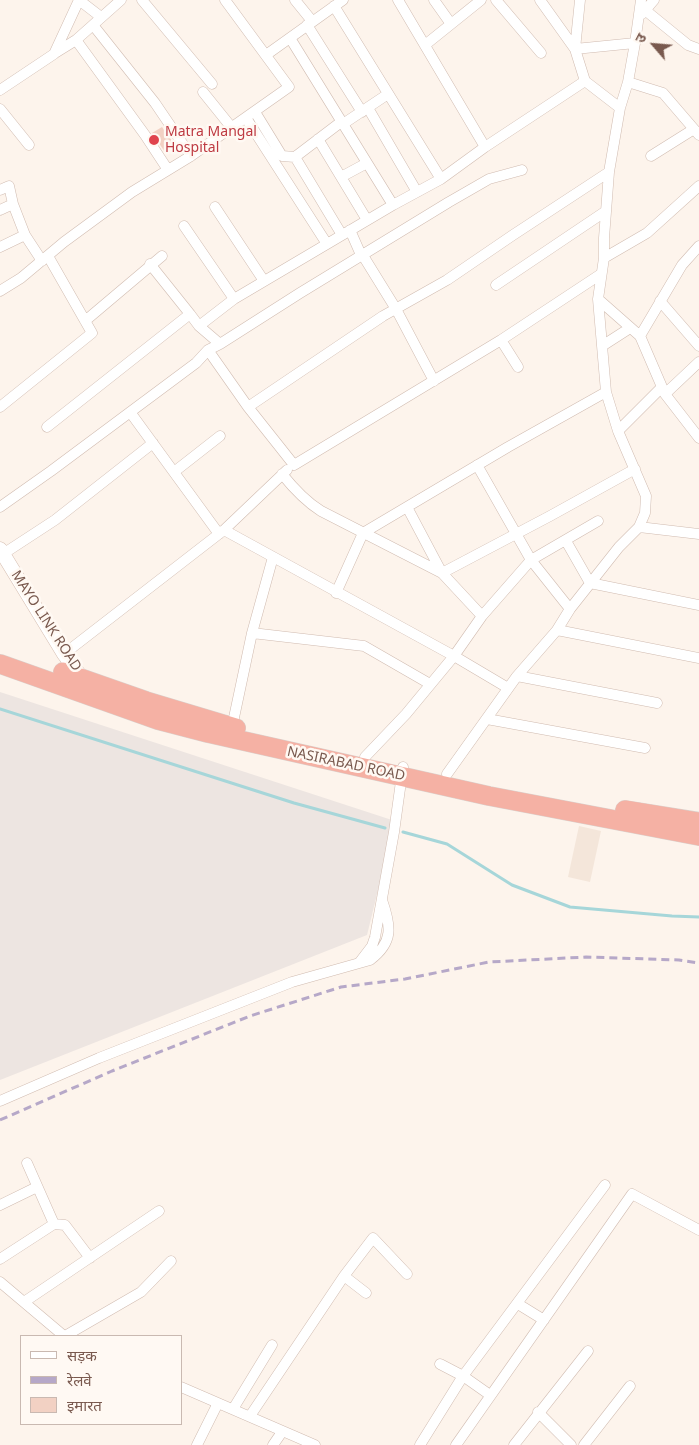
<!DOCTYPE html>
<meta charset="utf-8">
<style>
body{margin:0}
#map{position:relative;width:699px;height:1445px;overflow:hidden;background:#fdf4ec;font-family:"Noto Sans","Noto Sans Devanagari",sans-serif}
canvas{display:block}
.legend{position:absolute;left:20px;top:1335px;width:162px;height:90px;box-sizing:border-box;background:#fff9f3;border:1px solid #c9b9b1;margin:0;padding:6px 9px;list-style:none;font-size:15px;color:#79594e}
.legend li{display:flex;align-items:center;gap:10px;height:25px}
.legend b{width:25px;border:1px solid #c9b9b1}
.north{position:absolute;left:629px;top:20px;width:50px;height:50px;-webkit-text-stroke:4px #fff9f3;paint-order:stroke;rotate:297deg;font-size:14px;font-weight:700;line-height:20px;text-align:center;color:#79594e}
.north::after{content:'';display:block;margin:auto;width:18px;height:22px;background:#79594e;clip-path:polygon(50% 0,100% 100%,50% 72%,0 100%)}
</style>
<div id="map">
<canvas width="699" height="1445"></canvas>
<ul class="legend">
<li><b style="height:6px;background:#fff"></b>सड़क</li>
<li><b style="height:6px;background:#b6a8c8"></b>रेलवे</li>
<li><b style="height:14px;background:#f2d1c3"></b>इमारत</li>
</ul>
<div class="north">उ</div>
</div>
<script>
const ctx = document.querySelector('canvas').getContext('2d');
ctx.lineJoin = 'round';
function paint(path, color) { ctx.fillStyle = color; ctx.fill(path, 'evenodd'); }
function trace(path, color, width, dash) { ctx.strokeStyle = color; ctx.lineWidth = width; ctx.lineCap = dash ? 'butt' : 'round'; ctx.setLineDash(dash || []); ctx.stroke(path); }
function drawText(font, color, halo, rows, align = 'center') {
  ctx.font = font + ' "Noto Sans",sans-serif'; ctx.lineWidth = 5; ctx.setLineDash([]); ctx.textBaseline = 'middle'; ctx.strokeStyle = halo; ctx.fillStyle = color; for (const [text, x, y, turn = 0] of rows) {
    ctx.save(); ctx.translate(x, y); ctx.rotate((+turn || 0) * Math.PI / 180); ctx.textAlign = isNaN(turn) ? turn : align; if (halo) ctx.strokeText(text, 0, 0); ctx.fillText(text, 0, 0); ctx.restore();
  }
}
const residential = new Path2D(`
 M579,826L601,831L590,882L568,877Z`);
const industrial = new Path2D(`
 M0,692L395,821L367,935L0,1080Z`);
const stream = new Path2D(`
 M0,709L294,803L385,828
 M403,832L447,844L512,885L570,907L672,916L699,917`);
const building = new Path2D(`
 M162,127L175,145L165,152L152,133Z`);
const street = new Path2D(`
 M79,0L101,17
 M142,0L212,84
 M295,0L312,21
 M398,0L485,147
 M434,0L451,24
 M496,0L541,53
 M540,0L575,49L580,0
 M334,6L441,179
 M645,10L688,45L699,49
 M642,14L654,0
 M93,25L155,103L191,156
 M307,25L362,112
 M290,38L393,205
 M76,40L145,135L168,170
 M425,45L481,0
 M55,53L76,40L121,0
 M266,55L343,0
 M585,81L620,108
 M628,82L663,93L699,135
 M0,90L54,54L79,0
 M203,92L232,128
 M368,108L417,192
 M0,109L29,145
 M255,112L282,156L295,157L342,235
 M246,118L327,244
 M343,124L388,94
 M318,139L367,220
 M651,156L694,129
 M295,157L341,122
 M341,177L367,163
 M0,190L9,186L13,204L25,235L42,261
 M215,207L264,281
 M0,210L13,204
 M184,226L234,299
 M350,230L361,255
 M0,247L25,235
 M362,254L396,309L434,381
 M604,258L647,233L699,186
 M150,264L190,314L199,326L234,299L393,205L441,179L485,147L585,81L575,49L635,43
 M496,285L606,211
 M0,291L21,278L64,242L132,192L191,156L289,87L225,0
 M598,299L640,336L665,394L699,438
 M660,301L699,346
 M85,321L162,256
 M199,326L220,344
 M640,336L682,265L699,246
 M501,340L518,367
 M602,346L630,328
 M208,350L248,407L294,465L501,340L601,274
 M665,394L699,362
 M0,407L92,333L48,256
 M248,407L383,316L447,280L513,235L609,172
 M130,412L219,534
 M47,427L190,314
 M618,431L662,387
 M477,465L531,560L570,609
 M174,472L220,436
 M282,474C294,489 305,501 321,511L442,573L550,516L635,469
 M0,507L51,471L196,363L208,350L220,344L300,293L449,202L489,179L522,170
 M407,507L442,573L482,616
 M639,527L699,534
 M224,530L454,656L508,688
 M566,541L590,583L699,605
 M3,554L55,520L153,443
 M336,593L363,533L508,447L606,392
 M557,630L699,658
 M252,633L364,646L430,684
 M64,654L224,530L287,470
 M517,676L657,703
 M487,719L645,748
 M232,727L252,633L273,557
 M365,757L406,714L454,656L482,616L531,560L598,521
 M447,774L517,676L557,630L570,609L619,547L639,527L645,513L646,496L618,431L606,392L598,299L604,258V238L609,172L620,108L628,82L635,43L641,0
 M359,963L372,946L375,937L394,832L403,767
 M0,1101L99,1058L292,982L370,960C394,942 391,926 382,900
 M0,1205L37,1187
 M54,1224L65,1225L90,1258
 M0,1259L54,1224L27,1163
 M344,1276L366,1293
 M0,1282L64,1336
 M24,1302L159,1211
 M518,1304L544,1320
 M65,1336L141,1292L171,1261
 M440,1364L463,1376L490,1395
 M181,1387L315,1445
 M233,1409L272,1345
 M538,1412L571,1445
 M250,1416L344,1276L373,1238L407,1274
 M197,1445L218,1403
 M273,1445L282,1432
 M420,1445L463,1376L605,1185
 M456,1445L632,1194L699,1230
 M514,1445L588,1351
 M584,1445L630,1386`);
const secondary = new Path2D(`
 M0,549L64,654L84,681`);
const highway = new Path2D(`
 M0,664L158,720L208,733L489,796L699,836
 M63,672L146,701L236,728
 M625,810L699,822`);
const rail = new Path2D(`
 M0,1120L112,1071L250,1016L341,987L405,979L489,962L586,957L679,960L699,963`);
const markers = [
 [154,140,6,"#e0444e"]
];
const healthNames = [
 ["Matra Mangal",165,132],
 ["Hospital",165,148]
];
const streetNames = [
 ["MAYO LINK ROAD",46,621,57],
 ["NASIRABAD ROAD",346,764,12]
];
paint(residential, '#f4e6da');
paint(industrial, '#ede5e1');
trace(stream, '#a6d6d9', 3);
paint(building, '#f2d1c3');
trace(street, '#d0bbb0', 11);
trace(secondary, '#d5bdb0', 15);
trace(highway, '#d9d1cd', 20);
trace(street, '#fff', 10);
trace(secondary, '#fff', 14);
trace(highway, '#f5b1a4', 19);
trace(rail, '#b6a8c8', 3, [8, 5]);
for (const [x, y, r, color] of markers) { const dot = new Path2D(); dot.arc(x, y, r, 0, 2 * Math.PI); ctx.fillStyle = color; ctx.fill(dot); trace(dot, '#fff9f3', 2); }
drawText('14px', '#be3a42', '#fff9f3', healthNames, 'left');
drawText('14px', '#79594e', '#fff9f3', streetNames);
</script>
